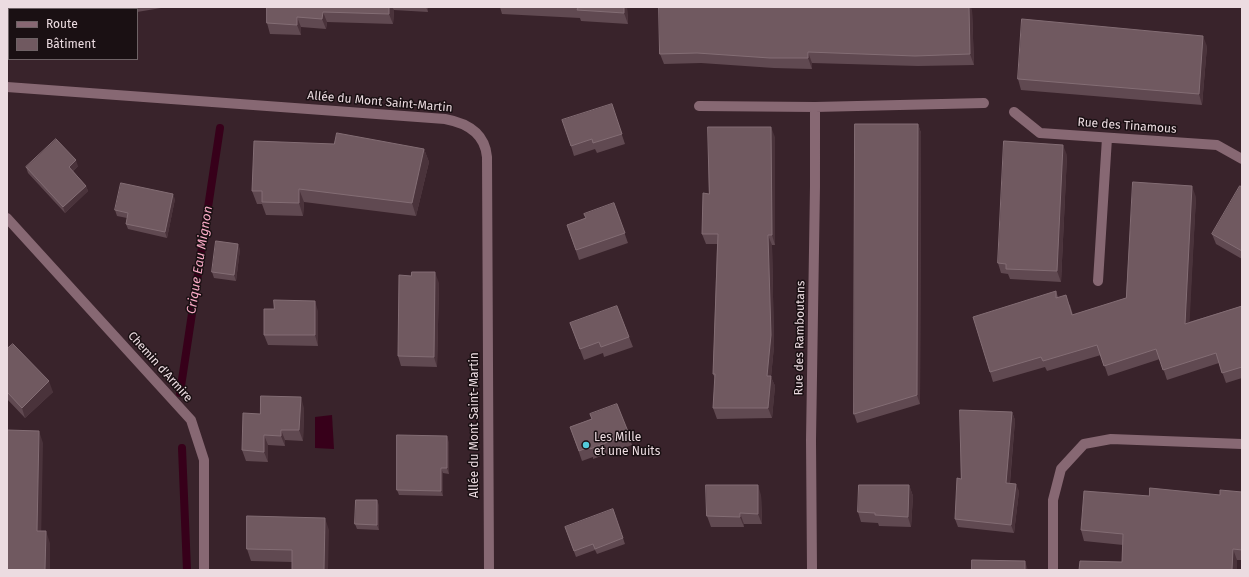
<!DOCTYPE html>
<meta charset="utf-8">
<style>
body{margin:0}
#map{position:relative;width:1249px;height:577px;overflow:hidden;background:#39232b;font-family:"Fira Sans",sans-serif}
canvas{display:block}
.frame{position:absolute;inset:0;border:8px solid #ecdce1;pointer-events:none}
.legend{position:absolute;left:8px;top:8px;width:130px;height:52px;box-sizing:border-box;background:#1a1013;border:1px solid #6e6265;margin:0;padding:5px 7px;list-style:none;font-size:12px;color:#ecdce1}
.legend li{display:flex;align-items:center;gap:8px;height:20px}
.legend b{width:20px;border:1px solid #6e6265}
</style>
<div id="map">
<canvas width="1249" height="577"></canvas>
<div class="frame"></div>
<ul class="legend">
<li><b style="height:5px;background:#876873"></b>Route</li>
<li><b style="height:11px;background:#705960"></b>Bâtiment</li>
</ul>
</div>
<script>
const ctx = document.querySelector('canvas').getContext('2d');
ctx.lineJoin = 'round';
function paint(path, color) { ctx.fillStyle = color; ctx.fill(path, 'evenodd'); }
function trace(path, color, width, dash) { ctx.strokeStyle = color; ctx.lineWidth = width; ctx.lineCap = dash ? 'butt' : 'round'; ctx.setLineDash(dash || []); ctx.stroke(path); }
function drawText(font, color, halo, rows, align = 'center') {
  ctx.font = font + ' "Fira Sans",sans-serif'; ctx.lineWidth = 3; ctx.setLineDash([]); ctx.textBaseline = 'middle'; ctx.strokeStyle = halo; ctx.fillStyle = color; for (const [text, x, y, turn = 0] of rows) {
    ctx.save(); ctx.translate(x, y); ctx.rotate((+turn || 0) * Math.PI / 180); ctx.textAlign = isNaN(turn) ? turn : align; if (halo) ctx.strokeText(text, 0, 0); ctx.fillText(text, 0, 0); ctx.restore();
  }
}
const water = new Path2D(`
 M332,415L334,449L315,448V417Z`);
const stream = new Path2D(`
 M180,393L220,128
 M182,448L187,570`);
const minor = new Path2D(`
 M7,87L445,119C467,123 485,133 487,157L489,570
 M699,106L815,107
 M1014,112L1040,133L1217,145L1242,159
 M7,218L191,420L204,460V570
 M1098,281L1107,138
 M812,570L811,440L815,186V107L984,103
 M1053,570V500L1061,469L1084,444L1111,439L1242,444`);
const wall = new Path2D(`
 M105,7H167L137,12V9H106Z
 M267,7H428V12L394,10L393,24L327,22L326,29L301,27V35L270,34L267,23Z
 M500,7H627L628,24L581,21L580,18L502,14Z
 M972,10L974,65L918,66L812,63V69L774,68L701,63L664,64L660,54Z
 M1207,46L1202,105L1021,90L1018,79Z
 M615,114L625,144L597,153L595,149L574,156L571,146Z
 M918,124L921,133L920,404L857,423L854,414Z
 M775,137V245H772L774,346L771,377L775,386L772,418L717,419L713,408L715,378L713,374L717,244H706L702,234L709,194Z
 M424,149L429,162L416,216L304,202L303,216L266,215L262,204H257L252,191Z
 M1067,155L1061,282L1010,279L1008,274L1001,273L998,263Z
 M78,166L73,171L86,186L88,191L65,213L28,173L26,167Z
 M1242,187V259L1216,244L1212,234Z
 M1196,197L1189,322L1242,306V378L1226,383L1219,363L1167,380L1160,359L1108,376L1101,355L1047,371L1045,367L993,382L990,372L1056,291L1058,297L1070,305L1073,315L1126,298Z
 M175,199L167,238L128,229L126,224L127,218L117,216L115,210Z
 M614,203L628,243L579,260L567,225L586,218Z
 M240,249L236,281L214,278L212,272Z
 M411,276L439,283L437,367L401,366L398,356Z
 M617,306L633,347L604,357L603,353L584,360L570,323Z
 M274,309L318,311V346L268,345L264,335Z
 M7,349L53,392L25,418L7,399Z
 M617,404L632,445L593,459V457L582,461L570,427L592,419Z
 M304,408L303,441L285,440V446L268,445V462L246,461L242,450L260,414Z
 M1012,412L1015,420L1010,483L1019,491L1014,533L958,527L955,519L961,479Z
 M449,442V474L443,473V496L399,495L397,490Z
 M909,485L913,496L911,527L879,526L878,523L861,522L858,512Z
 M1242,492V560H1237V570H1079L1122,562L1123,545L1084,541L1081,530L1149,496L1220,495Z
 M761,495L762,524H744V527H711L707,516Z
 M379,505V530L357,529L355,524Z
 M565,527L623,538L625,544L597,554L595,550L576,557Z
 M329,530L292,562L251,561L247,549Z`);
const shadedWall = new Path2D(`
 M128,7H135L136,9H127Z
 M389,7H392L394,10L393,24L389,14Z
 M426,7H428V12Z
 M624,7H627L628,24L624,13Z
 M969,7H971L972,10L974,65L970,54Z
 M323,12L327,22L326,29L322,19Z
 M297,17L301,27V35L297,25Z
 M1203,36L1207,46L1202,105L1199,94Z
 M808,52L812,63V69L808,58Z
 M918,124L921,133L920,404L917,395Z
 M771,127L775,137V245L772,235Z
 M1063,145L1067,155L1061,282L1057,271Z
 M424,149L429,162L416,216L412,203Z
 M76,160L78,166L71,172L69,167Z
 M86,186L88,191L65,213L63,207Z
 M1192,186L1196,197L1189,334L1185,324Z
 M299,189L304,202L303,216L299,203Z
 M173,194L175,199L167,238L165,232Z
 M768,235L772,245L774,346L771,377L775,386L772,418L768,408L767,376Z
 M238,244L240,249L236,281L234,275Z
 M435,272L439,283L437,367L434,357Z
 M315,301L318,311V346L315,335Z
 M49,381L53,392L25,418L22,408Z
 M301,397L304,408L303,441L299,430Z
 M1012,412L1015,420L1009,491L1006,483Z
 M281,430L285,440V446L281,436Z
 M39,431L43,443L41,543L37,531Z
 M264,435L268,445V462L264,452Z
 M447,436L449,442V474L447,468Z
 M441,468L443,473V496L441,491Z
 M1016,484L1019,491L1014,533L1011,525Z
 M758,485L761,495L762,524L758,514Z
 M909,485L913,496L911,527L908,517Z
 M377,500L379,505V530L377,525Z
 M740,513L744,524V527L740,517Z
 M325,518L329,530L328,570H324Z
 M46,531L50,543V570H45Z
 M1233,549L1237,560V570H1232Z
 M1025,561L1028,570H1025Z`);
const building = new Path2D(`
 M106,7H128L127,9H109Z
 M267,7H389V14L323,12L322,19L297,17V25L267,23Z
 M566,7H624V13L577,10L578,8Z
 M659,7H969L970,54L915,56L808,52V58H770L697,53L660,54Z
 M1022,19L1203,36L1199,94L1018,79Z
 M612,104L622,134L593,143L592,139L571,146L562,120Z
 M855,124H918L917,395L854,414Z
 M708,127H771L772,235H768L771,335L767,376H771L768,408H713L715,374H713L718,234H702L703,193L709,194Z
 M337,133L424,149L412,203L299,189V203L262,202V191H252L254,141L334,144Z
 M56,139L76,160L69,167L86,186L63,207L26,167Z
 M1004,141L1063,145L1057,271L1006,269V264L998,263Z
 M1133,182L1192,186L1185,324L1242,306V367L1222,373L1216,353L1163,370L1156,349L1104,366L1097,345L1043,361L1041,357L990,372L973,317L1056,291V298L1066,295L1072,315L1126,298Z
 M121,183L173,194L165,232L126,224L128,213L115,210Z
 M1240,186L1242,187V251L1212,234Z
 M614,203L625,233L576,250L567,225L586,218L584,214Z
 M216,241L238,244L234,275L212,272Z
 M412,272H435L434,357L398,356L399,275L411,276Z
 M274,300L315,301V335H264V309H274Z
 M617,306L629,337L601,347L599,342L580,349L570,323Z
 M13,344L49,381L22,408L7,392V349Z
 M261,396L301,397L299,430H281V436L264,435V452L242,450L243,413L260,414Z
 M617,404L629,434L590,449L589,447L579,451L570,427L592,419L590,414Z
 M960,410L1012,412L1006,483L1016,484L1011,525L955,519L957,478L961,479Z
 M7,430L39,431L37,531H46L45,570H7Z
 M397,435L447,436V468H441V491L397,490Z
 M706,485H758V514L740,513V517L707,516Z
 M859,485H909L908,517L875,515V513L858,512Z
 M1150,488L1220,495V490L1242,492V550L1233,549L1232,570H1079L1080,561L1122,562L1123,534L1081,530L1084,491L1149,496Z
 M356,500H377V525L355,524Z
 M613,509L623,538L595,549L593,544L574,551L565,527Z
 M247,516L325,518L324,570H292V550L247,549Z
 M972,560L1025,561V570H972Z`);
const markers = [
 [586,445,4,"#53cbda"]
];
const streetNames = [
 ["Allée du Mont Saint-Martin",380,102,5],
 ["Rue des Tinamous",1127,126,4],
 ["Rue des Ramboutans",800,338,-89],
 ["Chemin d'Armire",160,367,48],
 ["Allée du Mont Saint-Martin",475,425,-90]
];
const poiNames = [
 ["Les Mille",594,438],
 ["et une Nuits",594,452]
];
const waterNames = [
 ["Crique Eau Mignon",200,260,-81]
];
paint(water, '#37001a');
trace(stream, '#37001a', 8);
trace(minor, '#876873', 10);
paint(wall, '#604951');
paint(shadedWall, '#4a333b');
paint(building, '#705960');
trace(building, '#836d74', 1);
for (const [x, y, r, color] of markers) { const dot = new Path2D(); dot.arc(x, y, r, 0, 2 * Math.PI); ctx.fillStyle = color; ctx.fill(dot); trace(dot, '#1a1013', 1.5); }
drawText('12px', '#ecdce1', '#1a1013', streetNames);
drawText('12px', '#ecdce1', '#1a1013', poiNames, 'left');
drawText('italic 13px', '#fbabc7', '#1a1013', waterNames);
</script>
